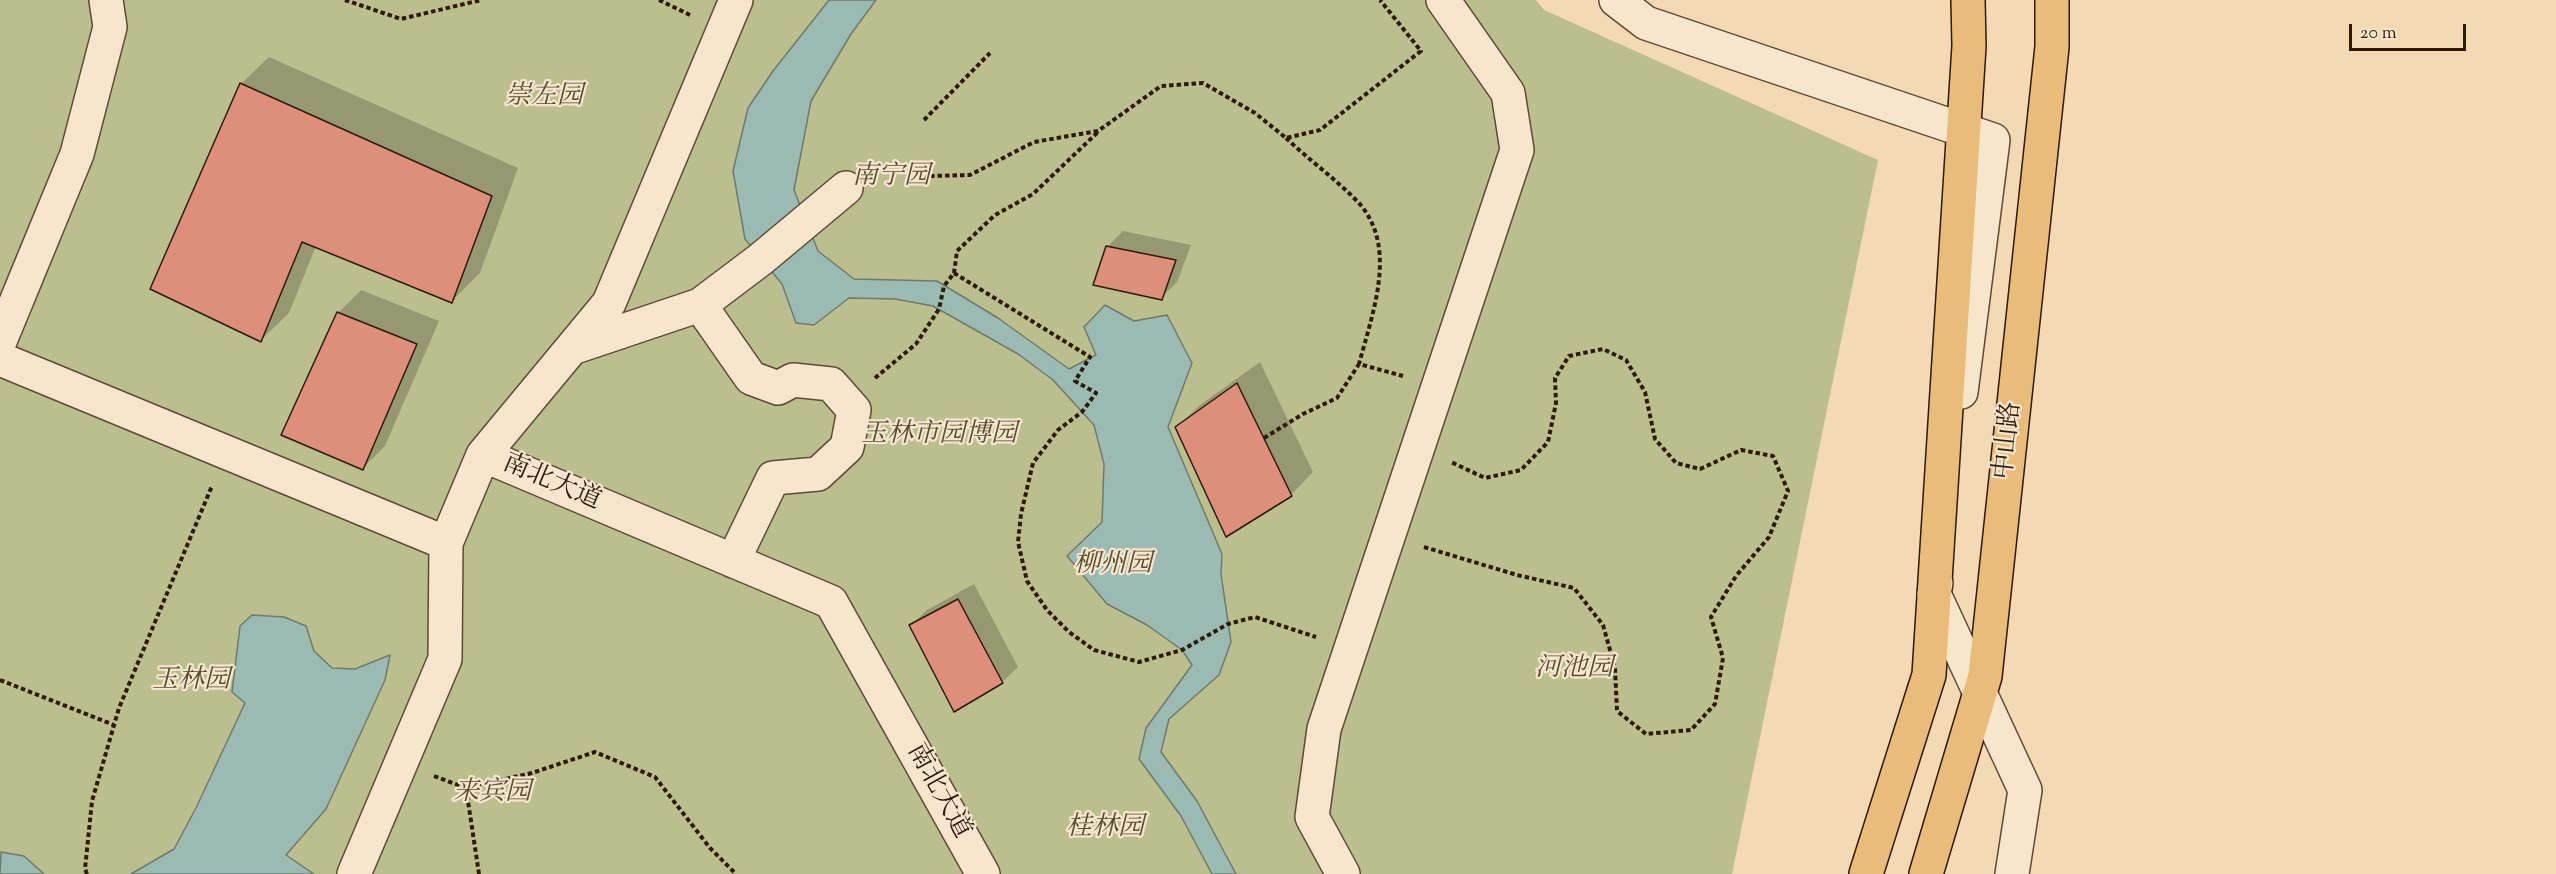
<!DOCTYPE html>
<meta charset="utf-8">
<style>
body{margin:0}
#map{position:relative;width:2556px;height:874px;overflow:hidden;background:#f3d9b4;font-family:"Sorts Mill Goudy",serif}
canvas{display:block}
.scale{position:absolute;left:2349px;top:24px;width:117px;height:27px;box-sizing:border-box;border:3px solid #2c1b0a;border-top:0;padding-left:8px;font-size:18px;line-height:21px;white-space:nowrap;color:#2c1b0a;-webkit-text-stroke:4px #f7e6ce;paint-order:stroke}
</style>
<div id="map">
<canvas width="2556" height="874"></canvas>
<div class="scale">20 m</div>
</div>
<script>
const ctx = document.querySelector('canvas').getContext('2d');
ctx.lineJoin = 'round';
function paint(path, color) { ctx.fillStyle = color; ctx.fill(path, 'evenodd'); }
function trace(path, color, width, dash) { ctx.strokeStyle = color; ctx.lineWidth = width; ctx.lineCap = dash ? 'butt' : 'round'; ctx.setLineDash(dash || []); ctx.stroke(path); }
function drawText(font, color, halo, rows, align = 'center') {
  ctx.font = font + ' "Sorts Mill Goudy","Noto Serif SC",serif'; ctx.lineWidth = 4.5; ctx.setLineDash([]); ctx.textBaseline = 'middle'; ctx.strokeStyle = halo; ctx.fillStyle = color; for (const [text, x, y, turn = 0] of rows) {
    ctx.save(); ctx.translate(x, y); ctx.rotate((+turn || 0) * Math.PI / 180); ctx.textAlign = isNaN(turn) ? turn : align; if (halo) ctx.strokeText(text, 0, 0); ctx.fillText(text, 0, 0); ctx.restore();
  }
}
const green = new Path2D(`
 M0,0H1536L1544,10L1878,160L1732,874H0Z`);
const water = new Path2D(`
 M829,0H876L851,34L811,101L794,190L818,251L854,279L937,281L998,318L1069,369L1096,355L1084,327L1105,305L1134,321L1167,315L1192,363L1168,427L1222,554L1221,574L1231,642L1219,675L1169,719L1161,752L1197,801L1236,874H1212L1181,816L1139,759L1146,728L1192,665L1182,650L1147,625L1107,604L1067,556L1102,522L1104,464L1094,425L1053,380L1018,354L933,306L895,299L849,298L814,325L796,323L782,284L745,239L733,171L748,108L773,71Z
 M252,615L284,617L306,626L314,651L332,668L355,669L390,655L385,680L326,809L286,855L314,874H131L174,849L196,808L245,703L232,692L240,626Z
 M1,852L24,856L44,874H0Z`);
const shadow = new Path2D(`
 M269,57L518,168L480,273L452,301L316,246L289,313L261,340L241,84Z
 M1123,231L1191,245L1177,282L1161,298L1107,247Z
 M361,290L439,321L385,446L362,469L338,313Z
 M1260,362L1313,472L1291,495L1177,427L1200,405Z
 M974,584L1018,667L1002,682L911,625L927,610Z`);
const building = new Path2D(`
 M240,83L492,196L452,303L302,242L261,342L150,289Z
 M1106,246L1176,260L1162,300L1093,285Z
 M337,312L417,344L363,470L281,435Z
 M1237,383L1292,496L1226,537L1175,427Z
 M958,599L1003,683L954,712L909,625Z`);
const path = new Path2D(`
 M345,0L401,19L481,0
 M659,0L690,15
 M924,120L990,53
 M1286,138C1308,159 1333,177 1355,199C1400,243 1373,311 1359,364L1403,376
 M930,176L970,175L1034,142L1098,131L1161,86L1203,83L1255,113L1286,138L1320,130L1421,51L1380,0
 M954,273L1090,357L1075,381L1096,393L1082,412L1058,430L1033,463L1021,514L1018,542L1027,581L1047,610L1069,632L1094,650L1139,662L1182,650L1228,624L1255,617L1316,637
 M875,378L916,344L939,309L944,286L954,273L957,251L995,215L1033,194L1098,132
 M1264,438L1303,414L1337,398L1359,364
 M1424,547L1517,575L1574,588L1603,625L1615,668L1617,711L1646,734L1691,730L1715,704L1723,658L1711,617L1736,576L1769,537L1788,491L1773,456L1741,450L1700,469L1676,463L1655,439L1645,392L1626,360L1603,349L1569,356L1555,378L1556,403L1548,442L1521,470L1485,478L1451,462
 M0,680L114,725
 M434,776L466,788L532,773L595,752L655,777L710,848L736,874
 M466,788L479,874
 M87,874L85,869L92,801L119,708L212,486`);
const minor = new Path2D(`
 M1616,0L1646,23L1993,140L1961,392
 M0,341L77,154L110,27L106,0
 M572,348L700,305
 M0,359L446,543L483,455L831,602L983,874
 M483,455L609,303L736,0
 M733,561L773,478L818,474L847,447L854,410L831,384L793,380L778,388L751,378L700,305L761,259L846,188
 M1936,583L1934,594L2025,790L2012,874
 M354,874L445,659L446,543
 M1343,874L1312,817L1324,729L1517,150L1508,93L1443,0`);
const major = new Path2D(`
 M1866,874L1929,675L1969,46L1968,0
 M1926,874L1985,676L2052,47V0`);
const parkNames = [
 ["崇左园",544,99],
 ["南宁园",891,179],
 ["玉林市园博园",939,437],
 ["柳州园",1113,567],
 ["河池园",1574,671],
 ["玉林园",191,683],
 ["来宾园",492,795],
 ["桂林园",1105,830]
];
const streetNames = [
 ["中山路",2010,441,-84],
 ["南北大道",551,484,23],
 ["南北大道",937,792,61]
];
paint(green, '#bbbf8d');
paint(water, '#9bbab1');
trace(water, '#6f7a6e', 1.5);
paint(shadow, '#0003');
paint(building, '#dd8f7b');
trace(building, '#2c1b0a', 1.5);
trace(minor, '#5e4a34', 36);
trace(major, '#2c1b0a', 36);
trace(path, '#2c1b0a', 4, [4.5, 3]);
trace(minor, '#f7e6ce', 33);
trace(major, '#eabc7a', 33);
drawText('italic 26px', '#574c31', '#f7e6ce', parkNames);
drawText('26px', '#2c1b0a', '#f7e6ce', streetNames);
</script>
